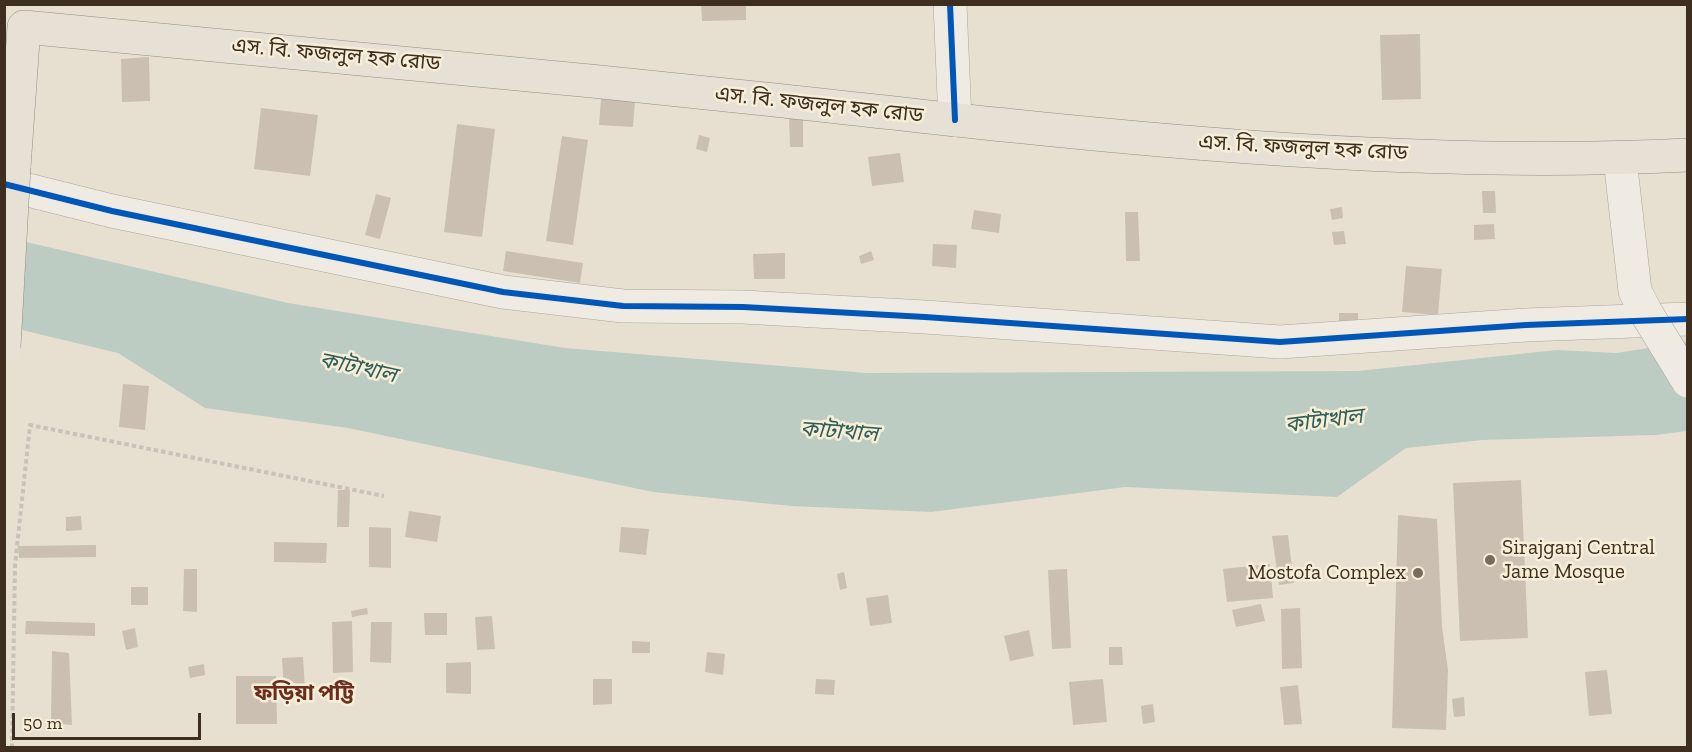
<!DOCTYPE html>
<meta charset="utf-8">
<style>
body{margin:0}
#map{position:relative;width:1692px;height:752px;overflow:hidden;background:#e7e0d1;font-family:"Zilla Slab",serif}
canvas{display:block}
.frame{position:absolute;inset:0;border:6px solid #3d2e20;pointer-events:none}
.scale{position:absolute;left:12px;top:713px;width:189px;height:27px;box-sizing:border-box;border:3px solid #3d2e20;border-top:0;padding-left:8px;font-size:18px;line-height:21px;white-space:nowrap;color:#3d2e20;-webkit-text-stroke:4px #f7eed8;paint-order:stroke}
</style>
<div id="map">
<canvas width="1692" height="752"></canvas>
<div class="frame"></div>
<div class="scale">50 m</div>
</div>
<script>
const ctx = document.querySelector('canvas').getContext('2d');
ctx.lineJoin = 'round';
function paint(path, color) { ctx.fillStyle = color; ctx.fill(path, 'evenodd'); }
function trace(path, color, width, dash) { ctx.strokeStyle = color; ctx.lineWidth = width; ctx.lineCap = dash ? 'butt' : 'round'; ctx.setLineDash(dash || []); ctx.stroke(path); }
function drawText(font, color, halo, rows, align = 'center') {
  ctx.font = font + ' "Zilla Slab","Noto Sans Bengali",serif'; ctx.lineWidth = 5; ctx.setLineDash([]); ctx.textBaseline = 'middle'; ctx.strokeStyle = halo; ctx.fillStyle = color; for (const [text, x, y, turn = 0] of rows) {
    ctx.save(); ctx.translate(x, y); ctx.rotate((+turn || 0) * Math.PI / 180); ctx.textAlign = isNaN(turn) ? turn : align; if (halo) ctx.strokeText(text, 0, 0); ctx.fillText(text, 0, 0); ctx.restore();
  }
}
const water = new Path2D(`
 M5,237L288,303L565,348L867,373L1358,371L1557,350L1616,353L1687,342V431L1656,435L1483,440L1406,448L1337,497L1125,487L931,512L791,506L653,492L348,428L205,408L118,353L5,326Z`);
const building = new Path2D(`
 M701,4H746V20L702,21Z
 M1420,34L1421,99L1382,100L1380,35Z
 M149,57L150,101L122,102L121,59Z
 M601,99L635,101L633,127L599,125Z
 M261,108L318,115L310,176L254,169Z
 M789,118H803V147H790Z
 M457,124L495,129L482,237L444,232Z
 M699,135L710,138L707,152L696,149Z
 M562,136L588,140L573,245L546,241Z
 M900,153L904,182L872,186L868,157Z
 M1482,191H1495L1496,213H1483Z
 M376,194L391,198L380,239L365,235Z
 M1342,207L1343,218L1332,220L1330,209Z
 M974,210L1001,214L999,233L971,229Z
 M1125,212H1138L1140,261H1126Z
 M1494,224L1495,239L1474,240V225Z
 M1344,231L1346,244L1334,245L1332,232Z
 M933,244L957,245L956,268L932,266Z
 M506,251L583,263L580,283L503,271Z
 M871,251L874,260L861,264L859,256Z
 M785,253V279H754L753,254Z
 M1406,266L1442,269L1438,315L1402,312Z
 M1339,313H1358V325H1339Z
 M123,384L149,386L145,430L119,427Z
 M1521,480L1528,638L1460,641L1453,483Z
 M338,490H350L349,527H337Z
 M409,511L441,516L437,542L405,537Z
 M1398,515L1437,519L1442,627L1448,670L1446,730L1392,728Z
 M81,516L82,530L66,531V517Z
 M369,527L391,528V568L369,567Z
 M621,527L649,529L646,555L619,552Z
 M1288,535L1294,583L1279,585L1272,536Z
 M274,542L327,543L326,563L274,562Z
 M96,545V557L19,558L18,546Z
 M1270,564L1273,598L1227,602L1223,569Z
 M184,569H197V612L183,611Z
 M1067,569L1071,648L1052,649L1048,570Z
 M844,572L847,588L840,590L837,574Z
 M131,587H148V605H131Z
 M888,595L892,623L870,626L866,598Z
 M1261,604L1265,621L1236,627L1232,610Z
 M367,608L368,614L352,617L351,611Z
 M1300,608L1302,668L1282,669L1281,609Z
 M424,613H447V635H425Z
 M492,616L495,649L477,650L475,617Z
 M26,621L95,623V636L25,634Z
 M352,621L353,672L333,673L332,622Z
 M371,622H392L391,663L370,662Z
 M135,628L138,647L126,650L122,631Z
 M1029,630L1034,656L1010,661L1004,636Z
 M632,641L650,642V653H632Z
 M1109,647H1122L1123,665H1109Z
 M52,651L69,653L72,725L51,723Z
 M707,652L725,654L723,675L705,672Z
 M303,657L305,690L284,691L282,658Z
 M471,662V694L446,693V663Z
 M204,664L205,675L190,678L188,667Z
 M1607,670L1612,714L1589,716L1585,672Z
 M236,676H276L277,724H236Z
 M593,679H612V704L593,705Z
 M816,679L835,680L834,695L815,694Z
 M1103,679L1107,722L1073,725L1069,682Z
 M1298,685L1302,724L1284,725L1280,687Z
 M1464,697L1465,716L1454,717L1452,699Z
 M1153,704L1155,722L1143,724L1141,706Z`);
const path = new Path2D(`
 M12,748L15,565L30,425L384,496`);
const minor = new Path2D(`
 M950,4L955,120
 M1620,159L1635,291L1645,311
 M4,184L112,211L503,292L623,306L743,307L925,317L1280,342L1526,325L1688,319`);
const major = new Path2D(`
 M14,167L24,27C278,50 531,74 784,101C1083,134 1386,170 1688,155`);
const minorBridge = new Path2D(`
 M1645,311L1688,381`);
const majorBridge = new Path2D(`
 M4,347L14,167`);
const cycleway = new Path2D(`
 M950,4L955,120
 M4,184L112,211L503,292L623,306L743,307L925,317L1280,342L1526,325L1688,319`);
const markers = [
 [1490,560,6,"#786c5e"],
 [1418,573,6,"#786c5e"]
];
const streetNames = [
 ["এস. বি. ফজলুল হক রোড",336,55,5],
 ["এস. বি. ফজলুল হক রোড",819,105,6],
 ["এস. বি. ফজলুল হক রোড",1303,148,3]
];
const poiNames = [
 ["Sirajganj Central",1502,548],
 ["Jame Mosque",1502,572],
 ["Mostofa Complex",1406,573,"right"]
];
const waterNames = [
 ["কাটাখাল",358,368,12],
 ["কাটাখাল",1324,421,-7],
 ["কাটাখাল",839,432,4]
];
const neighbourhoodNames = [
 ["ফড়িয়া পট্টি",304,694]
];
paint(water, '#bcccc2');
paint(building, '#cbbfb2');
trace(minor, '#ada599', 34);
trace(major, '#928b80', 34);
trace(path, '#c8c2b9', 4, [4.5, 3]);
trace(minor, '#efebe3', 33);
trace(major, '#e6e1d4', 33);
trace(minorBridge, '#ada599', 34, []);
trace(majorBridge, '#928b80', 34, []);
trace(minorBridge, '#efebe3', 33);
trace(majorBridge, '#e6e1d4', 33);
trace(cycleway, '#0057b8', 6);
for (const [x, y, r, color] of markers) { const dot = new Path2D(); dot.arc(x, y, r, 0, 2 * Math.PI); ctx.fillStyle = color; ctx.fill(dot); trace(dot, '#f7eed8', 2); }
drawText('21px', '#3d2e20', '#f7eed8', streetNames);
drawText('21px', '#3d2e20', '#f7eed8', poiNames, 'left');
drawText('italic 22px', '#2f5d5a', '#f7eed8', waterNames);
drawText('bold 22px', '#6b2e1e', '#f7eed8', neighbourhoodNames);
</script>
